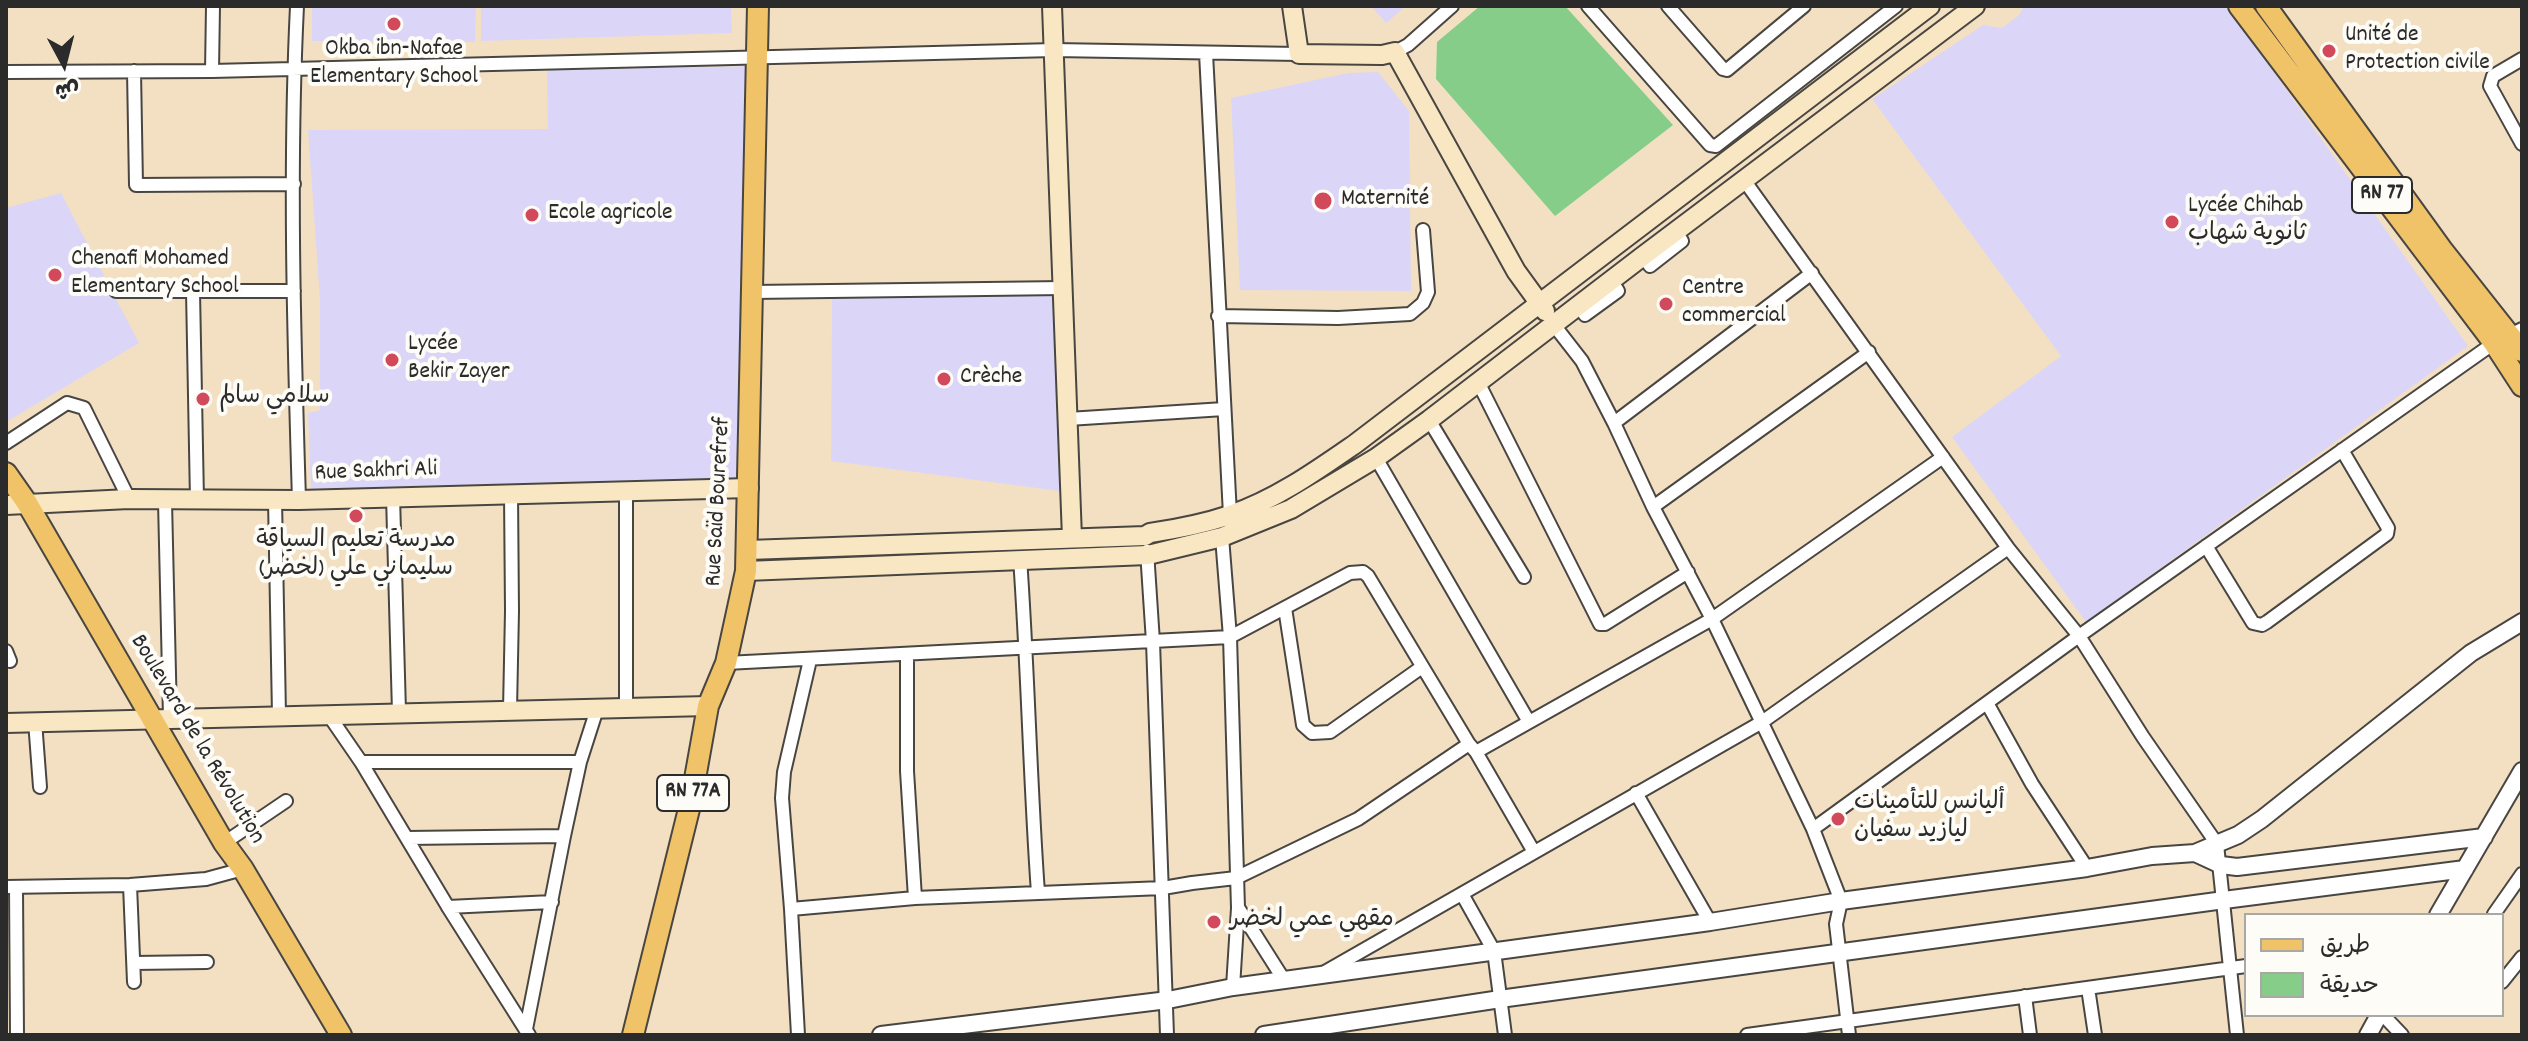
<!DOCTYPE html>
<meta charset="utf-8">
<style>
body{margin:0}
#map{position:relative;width:2528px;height:1041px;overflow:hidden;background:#f3e0c3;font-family:Dekko,"Playpen Sans Arabic",sans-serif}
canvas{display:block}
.frame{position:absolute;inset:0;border:8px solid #2b2b2b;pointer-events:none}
.legend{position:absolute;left:2244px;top:913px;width:260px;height:104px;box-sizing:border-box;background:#fdfcf7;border:2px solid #a9a8a5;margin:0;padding:10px 14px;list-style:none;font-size:24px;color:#2b2b2b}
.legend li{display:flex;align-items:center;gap:16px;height:40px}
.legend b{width:40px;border:2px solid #a9a8a5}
.north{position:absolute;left:24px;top:24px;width:80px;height:80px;-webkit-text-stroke:6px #fdfcf7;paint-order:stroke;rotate:173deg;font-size:22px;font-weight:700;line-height:32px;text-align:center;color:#2b2b2b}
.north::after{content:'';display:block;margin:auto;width:28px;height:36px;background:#2b2b2b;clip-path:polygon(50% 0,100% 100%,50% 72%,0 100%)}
</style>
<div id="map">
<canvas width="2528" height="1041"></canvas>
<div class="frame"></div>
<ul class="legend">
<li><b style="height:10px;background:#f1c369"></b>طريق</li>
<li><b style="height:22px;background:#85cd89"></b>حديقة</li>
</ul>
<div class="north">ش</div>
</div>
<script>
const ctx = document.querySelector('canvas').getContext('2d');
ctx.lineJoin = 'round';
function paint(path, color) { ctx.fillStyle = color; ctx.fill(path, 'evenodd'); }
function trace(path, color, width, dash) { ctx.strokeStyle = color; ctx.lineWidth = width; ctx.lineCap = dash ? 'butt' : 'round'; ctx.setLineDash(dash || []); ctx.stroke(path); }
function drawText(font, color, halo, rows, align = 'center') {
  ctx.font = font + ' Dekko,"Playpen Sans Arabic",sans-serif'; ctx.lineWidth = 8; ctx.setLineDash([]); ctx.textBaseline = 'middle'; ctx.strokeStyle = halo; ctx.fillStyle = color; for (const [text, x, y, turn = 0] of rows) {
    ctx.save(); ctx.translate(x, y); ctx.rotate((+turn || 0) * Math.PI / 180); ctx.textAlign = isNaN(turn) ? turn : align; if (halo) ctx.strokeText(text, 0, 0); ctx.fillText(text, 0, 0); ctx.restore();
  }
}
const built = new Path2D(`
 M312,6H476L475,42L312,41Z
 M481,6H731L732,33L481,41Z
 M1371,6H1406L1386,23Z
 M2024,6H2227L2468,346L2086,622L1952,437L2061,356L1872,99L1983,25L2002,28L2019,15Z
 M753,66L742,479L311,492L308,413L320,410V300L308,130L548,129L547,70Z
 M1378,72L1409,111L1411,291L1240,290L1231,98L1348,73Z
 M61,193L139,343L6,422V208Z
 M1054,293L1060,491L831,461L832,297Z`);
const green = new Path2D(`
 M1480,6H1565L1673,125L1555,216L1436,79L1437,42Z`);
const minor = new Path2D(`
 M297,6C289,170 294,336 299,500
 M1588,6L1710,145L1716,146L1896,6
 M1668,6L1723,69L1727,70L1804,6
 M1395,52L1408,45L1452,6
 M1206,53L1230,515
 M2522,59L2493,76L2490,86L2522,144
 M134,71L136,185L294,184
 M212,71L213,6
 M6,72L212,71L1054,50L1299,54
 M1744,180L2008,548L2079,636L2143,737L2217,844L2237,1035
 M1643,256L1650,266L1682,241L1676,231
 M116,291H294
 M193,291L197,500
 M753,292L1063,288
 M1578,305L1585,315L1618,291L1611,280
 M1218,316L1338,318L1410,314L1423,303L1428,292L1423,230
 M1554,325L1582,361L1614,423L1653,507L1712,619L1813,829L1841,901L1836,924L1849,1035
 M1478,382L1600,624H1605L1688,572
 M1068,419L1224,409
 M1429,420L1524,577
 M1614,423L1812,273
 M6,443L67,403L84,408L129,499
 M1376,458L1529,722
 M626,490V706
 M393,496L399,712
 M275,499L279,715
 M165,501L170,717
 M1653,507L1869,352
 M1222,537L1230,637L1238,908L1233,987
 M2206,546L2253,623L2262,625L2267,622L2387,534L2388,528L2342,450
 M1147,551L1153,642L1167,1035
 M1020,558C1028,670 1030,782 1038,893
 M1285,608L1303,725L1312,733L1330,732L1422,667
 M6,651L10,661
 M907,655V771L915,898
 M726,663L1230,637L1350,573L1363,572L1368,576L1469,744
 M1987,703L2032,784L2087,868
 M510,710L512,611L511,493
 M328,714L361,762L448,907L529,1035
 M35,721L40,787
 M1476,752L1534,852
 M361,762H580
 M1636,793L1710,922
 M1813,829L2079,636L2494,343L2522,329
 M408,838L564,836
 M224,843L286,801
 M130,885L134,982
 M6,887L130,885L206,879L243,869
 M16,887L17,1035
 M1462,894L1494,951L1505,1035
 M448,907L552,902
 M791,909L915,898L1163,888L1192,883L1236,878L1358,819L1469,744L1476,752L1712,619L1943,457
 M1239,909L1284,980
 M2494,914L2522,874
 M134,963L207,962
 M1325,972L1762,722L2008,548
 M2502,982L2522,957
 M2088,988L2095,1035
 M2025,996L2030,1035
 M2383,1015L2402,1035
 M526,1029L564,836L580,762L597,709
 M798,1035L791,909L782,798L784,772L810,660
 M1747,1035L2246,966`);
const tertiary = new Path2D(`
 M2195,853L2221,865L2237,867L2484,837
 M2438,915L2522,771
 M881,1035L1168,1000L1233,987L1710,922L1841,901L2087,868L2152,856L2195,853L2238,835L2262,819L2471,653L2522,622
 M1264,1035L1507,998L2224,900L2465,869
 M2368,1035L2379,1015`);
const secondary = new Path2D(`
 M1052,6L1072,538
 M1292,6L1299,54L1382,55L1395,52L1516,271L1545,311
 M6,505L129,499L299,500L749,488
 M748,550L1145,536L1150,533C1177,529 1203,524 1230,515C1275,500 1316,471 1355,444L1930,6
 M746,571L1148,555L1222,537L1291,509L1376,458L1429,420L1643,256L1975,6
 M6,723L708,706`);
const primary = new Path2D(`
 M2239,6L2494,343L2522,386
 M2266,6L2443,251L2522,351
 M6,473L27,503L224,843L243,869L341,1035
 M633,1035L691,801L708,706L726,663L746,571L758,6`);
const markers = [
 [394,24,8,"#d1495b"],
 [2329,51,8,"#d1495b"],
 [1323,201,10,"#d1495b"],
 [532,215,8,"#d1495b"],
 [2172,222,8,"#d1495b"],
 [55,275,8,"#d1495b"],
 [1666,304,8,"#d1495b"],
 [392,360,8,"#d1495b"],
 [944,379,8,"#d1495b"],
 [203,399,8,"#d1495b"],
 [356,516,8,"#d1495b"],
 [1838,819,8,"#d1495b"],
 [1214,922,8,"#d1495b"]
];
const shields = [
 [2382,195,60],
 [693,793,72]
];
const shieldNames = [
 ["RN 77",2382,195],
 ["RN 77A",693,793]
];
const poiNames = [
 ["Unité de",2345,37],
 ["Protection civile",2345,65],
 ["Okba ibn-Nafae",394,51,"center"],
 ["Elementary School",394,79,"center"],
 ["Maternité",1341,201],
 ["Lycée Chihab",2188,208],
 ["ثانوية شهاب",2188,236],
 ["Ecole agricole",548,215],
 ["Chenafi Mohamed",71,261],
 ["Elementary School",71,289],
 ["Centre",1682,290],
 ["commercial",1682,318],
 ["Lycée",408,346],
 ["Bekir Zayer",408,374],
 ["Crèche",960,379],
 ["سلامي سالم",219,399],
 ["مدرسة تعليم السياقة",356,543,"center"],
 ["سليماني علي (لخضر)",356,571,"center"],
 ["أليانس للتأمينات",1854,805],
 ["ليازيد سفيان",1854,833],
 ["مقهي عمي لخضر",1230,922]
];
const streetNames = [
 ["Rue Sakhri Ali",376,473,-2],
 ["Rue Saïd Bourefref",720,502,-87],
 ["Boulevard de la Révolution",196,740,59]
];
paint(built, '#dbd6f7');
paint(green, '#85cd89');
trace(minor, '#494642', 16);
trace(tertiary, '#494642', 20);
trace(secondary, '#494642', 22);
trace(primary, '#494642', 24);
trace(minor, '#fff', 12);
trace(tertiary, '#fff', 16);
trace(secondary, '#f9e7c3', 18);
trace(primary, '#f1c369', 20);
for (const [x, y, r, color] of markers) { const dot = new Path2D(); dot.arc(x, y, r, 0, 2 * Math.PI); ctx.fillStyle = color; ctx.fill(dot); trace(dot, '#fdfcf7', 3); }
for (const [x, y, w] of shields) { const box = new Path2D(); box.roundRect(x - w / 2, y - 18, w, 36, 6); ctx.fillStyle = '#fdfcf7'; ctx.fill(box); trace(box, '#2b2b2b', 2); }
drawText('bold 22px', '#2b2b2b', null, shieldNames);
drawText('24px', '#2b2b2b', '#fdfcf7', poiNames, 'left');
drawText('24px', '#2b2b2b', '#fdfcf7', streetNames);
</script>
